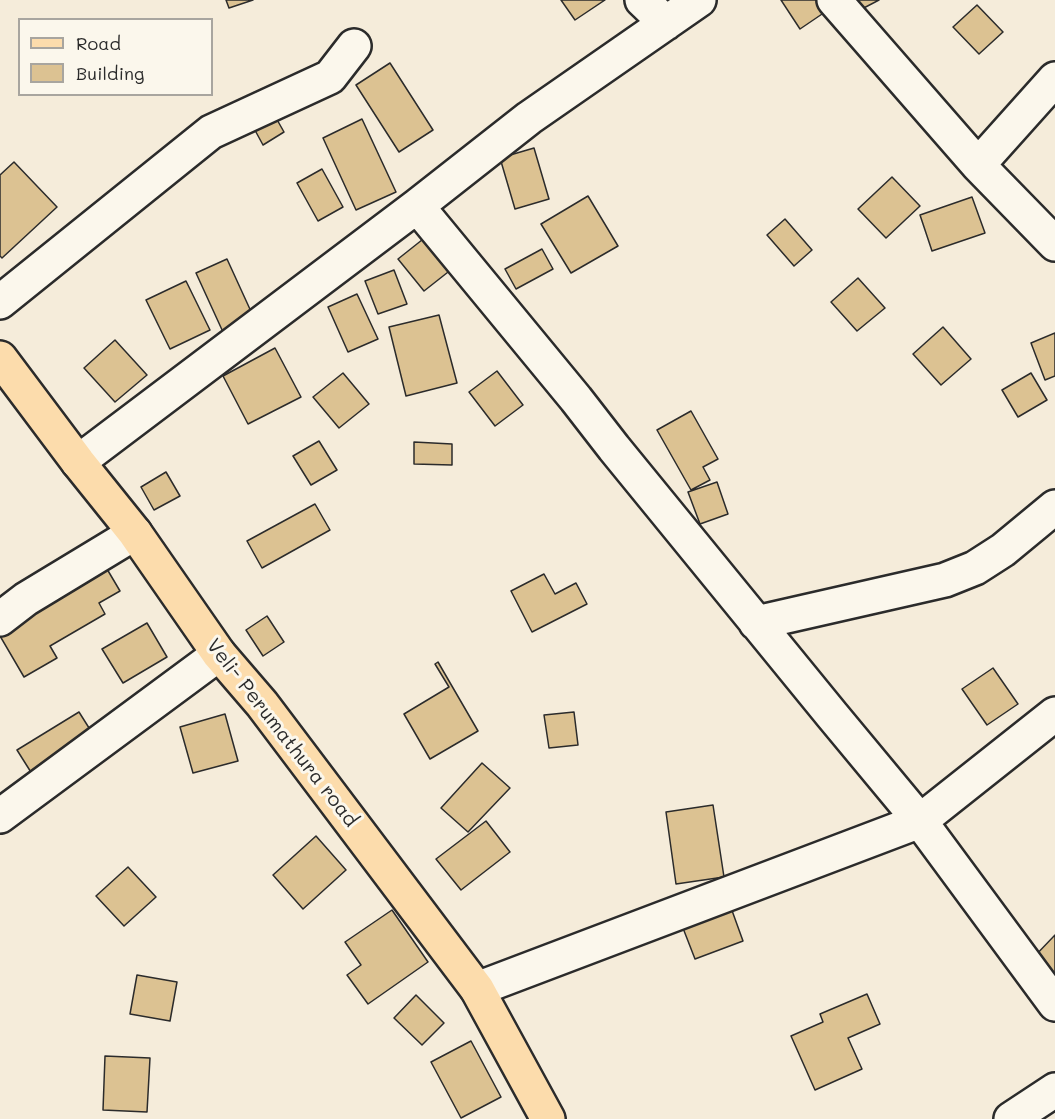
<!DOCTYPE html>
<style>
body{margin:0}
#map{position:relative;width:1055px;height:1119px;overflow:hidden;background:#f5ecda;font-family:Mali,sans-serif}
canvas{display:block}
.legend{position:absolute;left:18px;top:18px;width:195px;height:78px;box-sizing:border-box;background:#fbf7ec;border:2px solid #a8a59f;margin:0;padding:8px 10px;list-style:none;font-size:18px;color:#2b2b2b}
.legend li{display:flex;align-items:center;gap:12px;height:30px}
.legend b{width:30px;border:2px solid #a8a59f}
</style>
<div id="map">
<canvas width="1055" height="1119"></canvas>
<ul class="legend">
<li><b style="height:8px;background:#fcdcac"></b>Road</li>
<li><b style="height:16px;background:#dcc292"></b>Building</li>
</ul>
</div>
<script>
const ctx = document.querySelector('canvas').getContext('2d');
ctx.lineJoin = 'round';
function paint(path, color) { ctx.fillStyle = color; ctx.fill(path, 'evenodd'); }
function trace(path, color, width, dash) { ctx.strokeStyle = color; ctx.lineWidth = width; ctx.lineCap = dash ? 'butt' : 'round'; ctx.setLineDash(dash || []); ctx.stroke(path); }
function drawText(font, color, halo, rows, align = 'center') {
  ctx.font = font + ' Mali,sans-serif'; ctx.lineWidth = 6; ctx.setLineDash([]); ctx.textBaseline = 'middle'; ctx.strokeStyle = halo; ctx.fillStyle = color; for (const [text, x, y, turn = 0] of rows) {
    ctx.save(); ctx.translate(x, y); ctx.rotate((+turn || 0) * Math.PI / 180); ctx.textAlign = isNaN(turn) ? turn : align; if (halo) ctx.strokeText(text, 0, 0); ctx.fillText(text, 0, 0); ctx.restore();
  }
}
const building = new Path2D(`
 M226,0H253L229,8Z
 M561,0H605L575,20Z
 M781,0H821L828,10L800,29Z
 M852,0H879L858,11Z
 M977,5L1003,32L979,54L953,27Z
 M390,63L433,130L399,152L356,85Z
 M271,109L284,132L263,145L250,121Z
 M362,119L396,192L356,210L323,138Z
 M534,148L549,199L515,209L500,158Z
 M14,162L57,207L2,258L0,256V175Z
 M322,169L343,207L318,221L297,183Z
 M892,177L920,206L886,238L858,209Z
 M588,196L618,246L571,273L541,224Z
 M972,197L985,233L932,251L920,215Z
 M785,219L812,250L794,266L767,235Z
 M432,232L457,265L424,291L398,259Z
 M542,249L553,269L516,289L505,269Z
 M227,259L254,318L223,332L196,273Z
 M394,270L407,304L378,314L365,281Z
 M858,278L885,308L857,331L831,302Z
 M186,281L210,330L170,349L146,300Z
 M357,294L378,339L348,352L328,307Z
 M439,315L457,383L406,396L389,327Z
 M943,327L971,359L941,385L913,354Z
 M1055,333V376L1045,380L1031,343Z
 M115,340L147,375L115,402L84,368Z
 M275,348L301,397L248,424L223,376Z
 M497,371L523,405L495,426L469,392Z
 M343,373L369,404L339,428L313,397Z
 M1031,373L1047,400L1018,417L1002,390Z
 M691,411L718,459L703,467L710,480L691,490L657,430Z
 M319,441L337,470L311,485L293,456Z
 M414,442L452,444V465L414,464Z
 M166,472L180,496L154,510L141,487Z
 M717,482L728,514L700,524L688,492Z
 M315,504L330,530L262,568L247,541Z
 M107,569L120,591L99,603L105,614L50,646L57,658L24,677L0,636V632Z
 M544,574L555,594L576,583L587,604L532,632L511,591Z
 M267,616L284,642L263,656L246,630Z
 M147,623L167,657L123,683L102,649Z
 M438,662L478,731L430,759L404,714L449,687L435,664Z
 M993,668L1018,704L987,725L962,689Z
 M79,712L96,739L34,777L17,750Z
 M574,712L578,745L549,748L544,715Z
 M225,714L238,761L193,773L180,727Z
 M482,763L510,788L468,832L441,808Z
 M713,805L724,877L676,884L666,812Z
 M486,821L510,852L461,890L436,859Z
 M316,836L346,870L303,909L273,875Z
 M128,867L156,897L124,926L96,896Z
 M730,905L743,941L695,959L681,923Z
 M392,910L428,962L368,1004L347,975L361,965L345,942Z
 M1055,935V981L1032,959Z
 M137,975L177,982L170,1021L130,1014Z
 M867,994L880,1024L848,1038L862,1069L815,1090L791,1036L823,1022L820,1014Z
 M416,995L444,1023L422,1045L394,1018Z
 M471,1041L501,1097L461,1118L431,1062Z
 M105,1056L150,1058L147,1112L103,1110Z`);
const minor = new Path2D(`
 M642,0L666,23
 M834,0L978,165L1055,244
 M978,165L1055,79
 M417,206L576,399L614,448L832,715L920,821L1055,1004
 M0,302L211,132L330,77L354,46
 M78,462L417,206L529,118L699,0
 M0,619L26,599L135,533
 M756,623L945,580L975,568L1003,550L1055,507
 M0,816L219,654
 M477,989L920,821L1055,714
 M1011,1119L1055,1090`);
const major = new Path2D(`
 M0,358L78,462L135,533L219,654L262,704L477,989L548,1119`);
const streetNames = [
 ["Veli- Perumathura road",282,733,52]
];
paint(building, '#dcc292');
trace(building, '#2b2b2b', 1.5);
trace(minor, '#2b2b2b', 38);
trace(major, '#2b2b2b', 38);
trace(minor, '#fbf7ec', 33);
trace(major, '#fcdcac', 33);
drawText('20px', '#2b2b2b', '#fbf7ec', streetNames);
</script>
